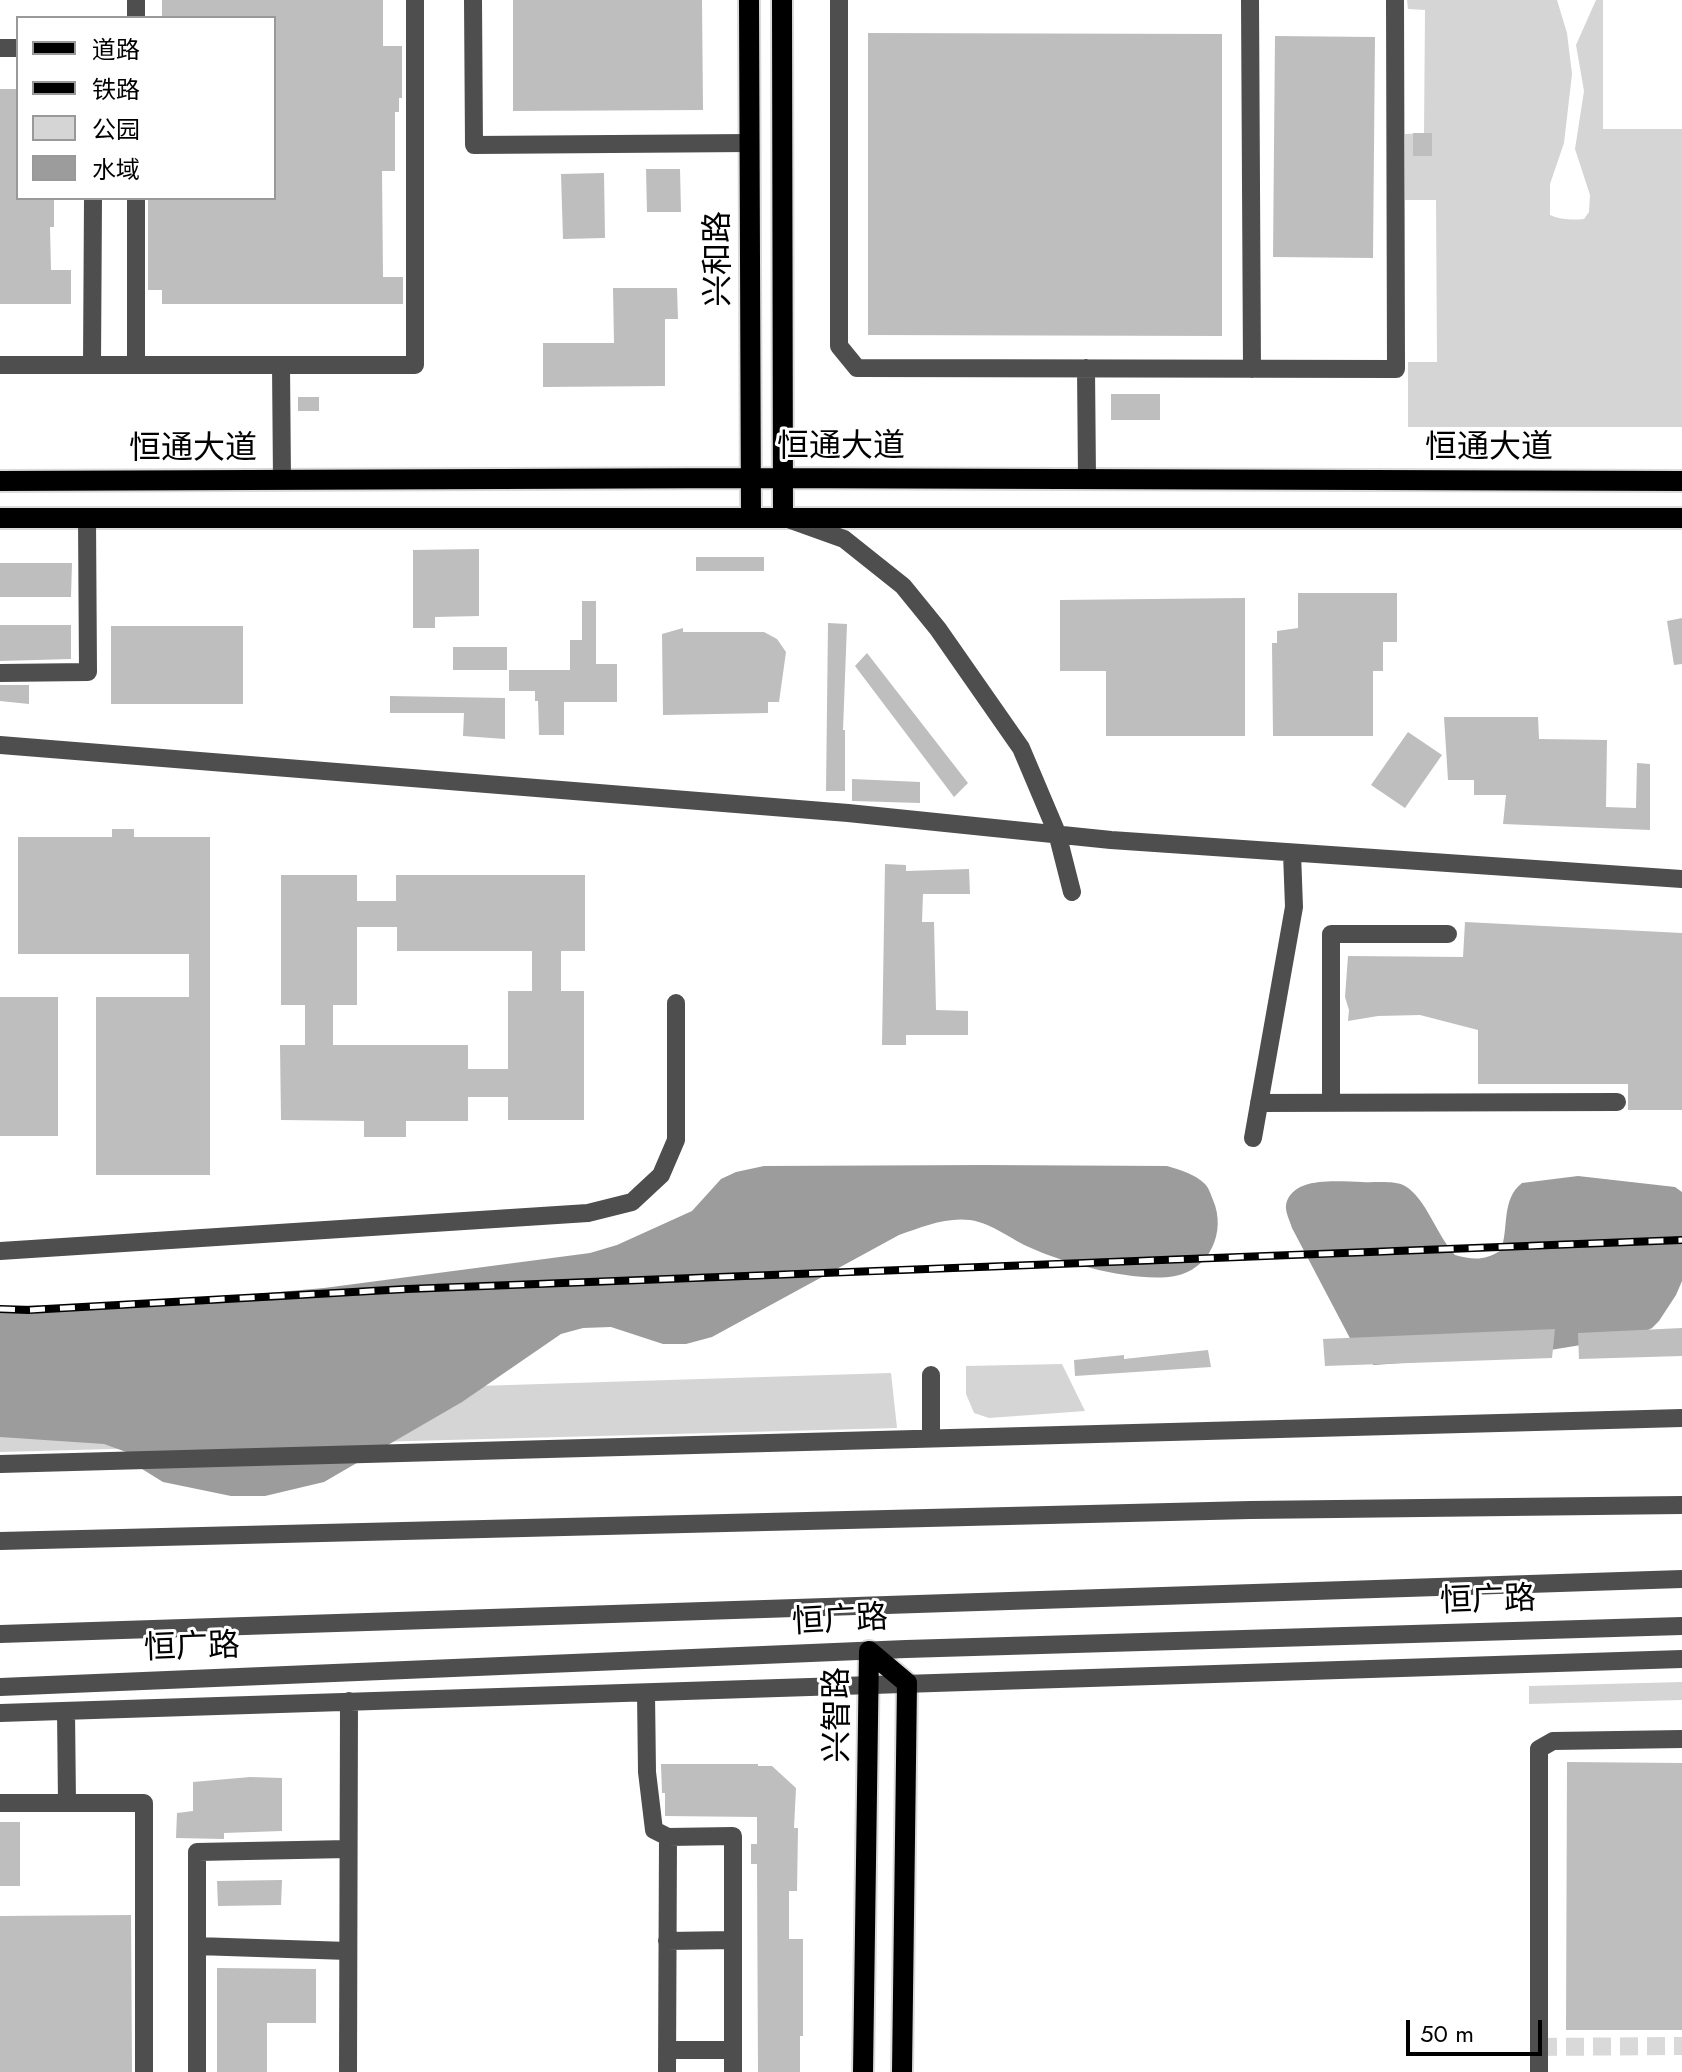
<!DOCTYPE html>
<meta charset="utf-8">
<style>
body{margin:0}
#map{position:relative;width:1682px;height:2072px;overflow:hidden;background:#fff;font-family:Jost,"Noto Sans SC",sans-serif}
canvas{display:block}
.legend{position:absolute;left:16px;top:16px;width:260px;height:184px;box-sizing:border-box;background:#fff;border:2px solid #999;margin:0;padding:10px 14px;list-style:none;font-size:24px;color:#000}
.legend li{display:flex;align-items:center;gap:16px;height:40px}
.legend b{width:40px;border:2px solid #999}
.scale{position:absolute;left:1406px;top:2020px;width:136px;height:36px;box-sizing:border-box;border:4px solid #000;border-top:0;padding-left:10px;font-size:24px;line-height:28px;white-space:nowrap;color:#000;-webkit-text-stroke:6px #fff;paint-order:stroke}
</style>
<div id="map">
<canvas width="1682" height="2072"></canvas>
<ul class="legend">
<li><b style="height:10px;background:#000"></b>道路</li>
<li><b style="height:10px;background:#000"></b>铁路</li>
<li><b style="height:22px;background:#d5d5d5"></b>公园</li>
<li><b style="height:22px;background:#9c9c9c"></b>水域</li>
</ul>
<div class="scale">50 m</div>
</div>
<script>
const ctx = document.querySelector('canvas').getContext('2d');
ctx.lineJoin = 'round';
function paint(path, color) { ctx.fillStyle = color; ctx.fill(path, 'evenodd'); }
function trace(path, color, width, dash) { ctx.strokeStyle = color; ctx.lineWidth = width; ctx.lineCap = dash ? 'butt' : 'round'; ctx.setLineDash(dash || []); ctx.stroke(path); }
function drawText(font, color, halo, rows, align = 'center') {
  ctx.font = font + ' Jost,"Noto Sans SC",sans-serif'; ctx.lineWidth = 6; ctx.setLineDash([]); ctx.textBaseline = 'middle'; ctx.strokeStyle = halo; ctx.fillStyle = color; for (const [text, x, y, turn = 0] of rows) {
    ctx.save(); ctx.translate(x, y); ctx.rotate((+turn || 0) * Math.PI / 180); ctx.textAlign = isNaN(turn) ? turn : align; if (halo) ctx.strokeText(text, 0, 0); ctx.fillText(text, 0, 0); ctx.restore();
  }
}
const green = new Path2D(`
 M1407,0H1557L1567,33L1572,74L1564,143L1550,184V215C1561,220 1572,220 1584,219L1589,212L1590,195L1575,149L1584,91L1576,45L1596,0H1603V129H1682V427H1408V362H1437L1436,200H1405V134L1424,133L1425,10L1408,9Z
 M1062,1364L1085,1411L989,1418L974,1413L966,1394V1366Z
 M891,1373L897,1428L0,1452V1401Z
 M1682,1682V1700L1529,1704V1686Z`);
const water = new Path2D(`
 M983,1165L1167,1166C1180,1170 1195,1174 1205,1184C1209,1188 1211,1195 1213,1200C1227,1232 1209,1270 1175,1276C1137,1283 1066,1264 1031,1248C1010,1239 994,1224 970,1220C945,1217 922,1227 899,1235L712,1337L686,1344H663L611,1327L583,1328L561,1334L462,1402L324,1482L265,1496H231L163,1482L142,1469L129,1453L104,1444L0,1437V1306L142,1304L324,1288L590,1253L617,1245L692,1211L721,1179L736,1172L764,1166Z
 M1578,1176L1675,1187L1682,1192V1281L1676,1295L1659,1321L1652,1328L1636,1336L1526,1354L1374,1365L1365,1360L1353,1344L1292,1228C1290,1221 1285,1212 1286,1205C1292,1175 1340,1182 1362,1182C1375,1183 1394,1180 1405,1186C1426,1198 1437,1236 1455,1255C1473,1260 1485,1261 1501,1250C1509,1228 1501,1199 1522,1183Z`);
const building = new Path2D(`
 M162,0H383V46H402V98H399V112H395V171H382L383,277H403V304H162V290H148V198H274V18H162Z
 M513,0H702L703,110L513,111Z
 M868,33L1222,34V336L868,335Z
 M1275,36L1375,37L1373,258L1273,257Z
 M0,89H18V198H54V227H50L51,270H71V304H0Z
 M1413,133H1432V156H1413Z
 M646,169H680L681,212H647Z
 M604,173L605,238L563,239L561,174Z
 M613,288H677L678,319H665V386L543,387V343H614Z
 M1111,394H1160V420H1111Z
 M298,397H319V411H298Z
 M479,549V616L435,617V628H413V550Z
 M696,557H764V571H696Z
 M0,563H72L71,597H0Z
 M1298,593H1397V642H1383V671H1373V736H1273L1272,643H1277V631L1298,628Z
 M1245,598V736H1106V671H1060V600Z
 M582,601H596V664H617V702H564V735H539L538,701H535V691H509V670H570V640H582Z
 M1682,618V664L1674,665L1667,621Z
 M828,623L847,624L843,730H845V791H826Z
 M0,625H71V659L0,661Z
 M111,626H243V704H111Z
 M683,628V632H764L777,639L786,652L779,702H768V713L663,715L662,634Z
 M453,647H507V670H453Z
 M867,653L968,783L954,797L855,666Z
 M0,685H29V704L0,701Z
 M390,696L505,698V739L463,736L464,713H390Z
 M1444,717H1538L1539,739L1607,740L1606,807L1636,808L1637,763L1650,764V830L1503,824L1506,795H1474V780H1448Z
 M1408,732L1442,755L1405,808L1371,785Z
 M852,779L920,782V803L852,801Z
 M112,829H134V837H210V1175H96V997H189V954H18V837H112Z
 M885,864L906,865V871L969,869L970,894H923L922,922H934L936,1010L968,1011V1035H906V1045H882Z
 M281,875H357V901H396V875H585V951H561V991H584V1120H508V1097H468V1121H406V1137H364V1121L281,1120L280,1045H305V1005H281ZM357,927H397V951H532V991H508V1069H468V1045H333V1005H357Z
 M1465,922L1682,933V1110H1628V1084H1478V1030L1420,1015L1378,1016L1348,1021L1349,1010L1345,997L1348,956L1463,957Z
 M0,997H58V1136H0Z
 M1682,1328V1356L1579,1359L1578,1333Z
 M1555,1329L1552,1358L1325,1366L1323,1339Z
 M1208,1350L1211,1367L1075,1376L1074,1360L1124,1355V1359Z
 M1567,1762L1682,1763V2030H1566Z
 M661,1764H758V1766H772L796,1788L794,1828H798L797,1891H789V1939H803V2036H800V2072H758L757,1864H751V1844H757V1817L665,1816V1793H662Z
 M250,1777L282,1778V1831L224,1833V1839L176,1838L177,1813L193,1811V1782Z
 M0,1822H20V1886H0Z
 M282,1880L281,1905L218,1906L217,1881Z
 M131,1915L132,2072H0V1916Z
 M217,1968L316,1969V2023H267V2072H217Z`);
const minorTunnel = new Path2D(`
 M1539,2047L1682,2046`);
const minor = new Path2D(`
 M136,0V18
 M473,0L474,145L750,143
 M839,0V346L857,368L1396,369L1395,0
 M1250,0L1252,369
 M0,48H18
 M136,198V365
 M0,365H415V0
 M92,365L93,198
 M281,365L282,480
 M1086,368L1087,479
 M791,520L844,539L903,586L938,629L1021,748L1057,833L1072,892
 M0,673L88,672L87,518
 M0,745L848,813L1111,840L1682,879
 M1259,1103L1617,1102
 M1331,1103V934H1448
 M1253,1138L1294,907L1292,853
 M0,1251L588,1213L632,1202L661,1175L676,1140V1003
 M931,1375V1438
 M0,1464L1682,1418
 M0,1541L1250,1510L1682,1505
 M0,1634L1682,1579
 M0,1687L906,1649L1682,1626
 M646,1693L647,1772L654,1830L668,1837L733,1836V2072
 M66,1711L67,1803
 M0,1713L1682,1659
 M0,1803H144V2072
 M667,1941L733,1940
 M197,1946L348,1951
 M667,2050H733
 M197,2072V1852L348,1849
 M348,2072L349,1701
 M667,2072L668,1837
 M1539,2072V1749L1553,1741L1682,1739`);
const major = new Path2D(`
 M749,0L751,517
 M782,0L783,517
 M0,481L751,478L1682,481
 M0,518H1682
 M869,1651L907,1683L902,2072
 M863,2072L869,1651`);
const rail = new Path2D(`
 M0,1309L28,1310L407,1289L1682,1240`);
const streetNames = [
 ["兴和路",720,259,-90],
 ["恒通大道",841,448],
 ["恒通大道",1489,449],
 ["恒通大道",193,450],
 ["恒广路",1488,1602,-2],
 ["恒广路",840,1622,-3],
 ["恒广路",192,1649,-2],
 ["兴智路",839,1715,-90]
];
paint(green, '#d5d5d5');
paint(water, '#9c9c9c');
paint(building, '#bebebe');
trace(minorTunnel, '#d9d9d9', 18, [18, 9]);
trace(major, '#dbdbdb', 24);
trace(minor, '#4e4e4e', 18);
trace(major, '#000', 20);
trace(rail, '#000', 8);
trace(rail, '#fff', 5, [15]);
drawText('32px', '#000', '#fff', streetNames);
</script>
